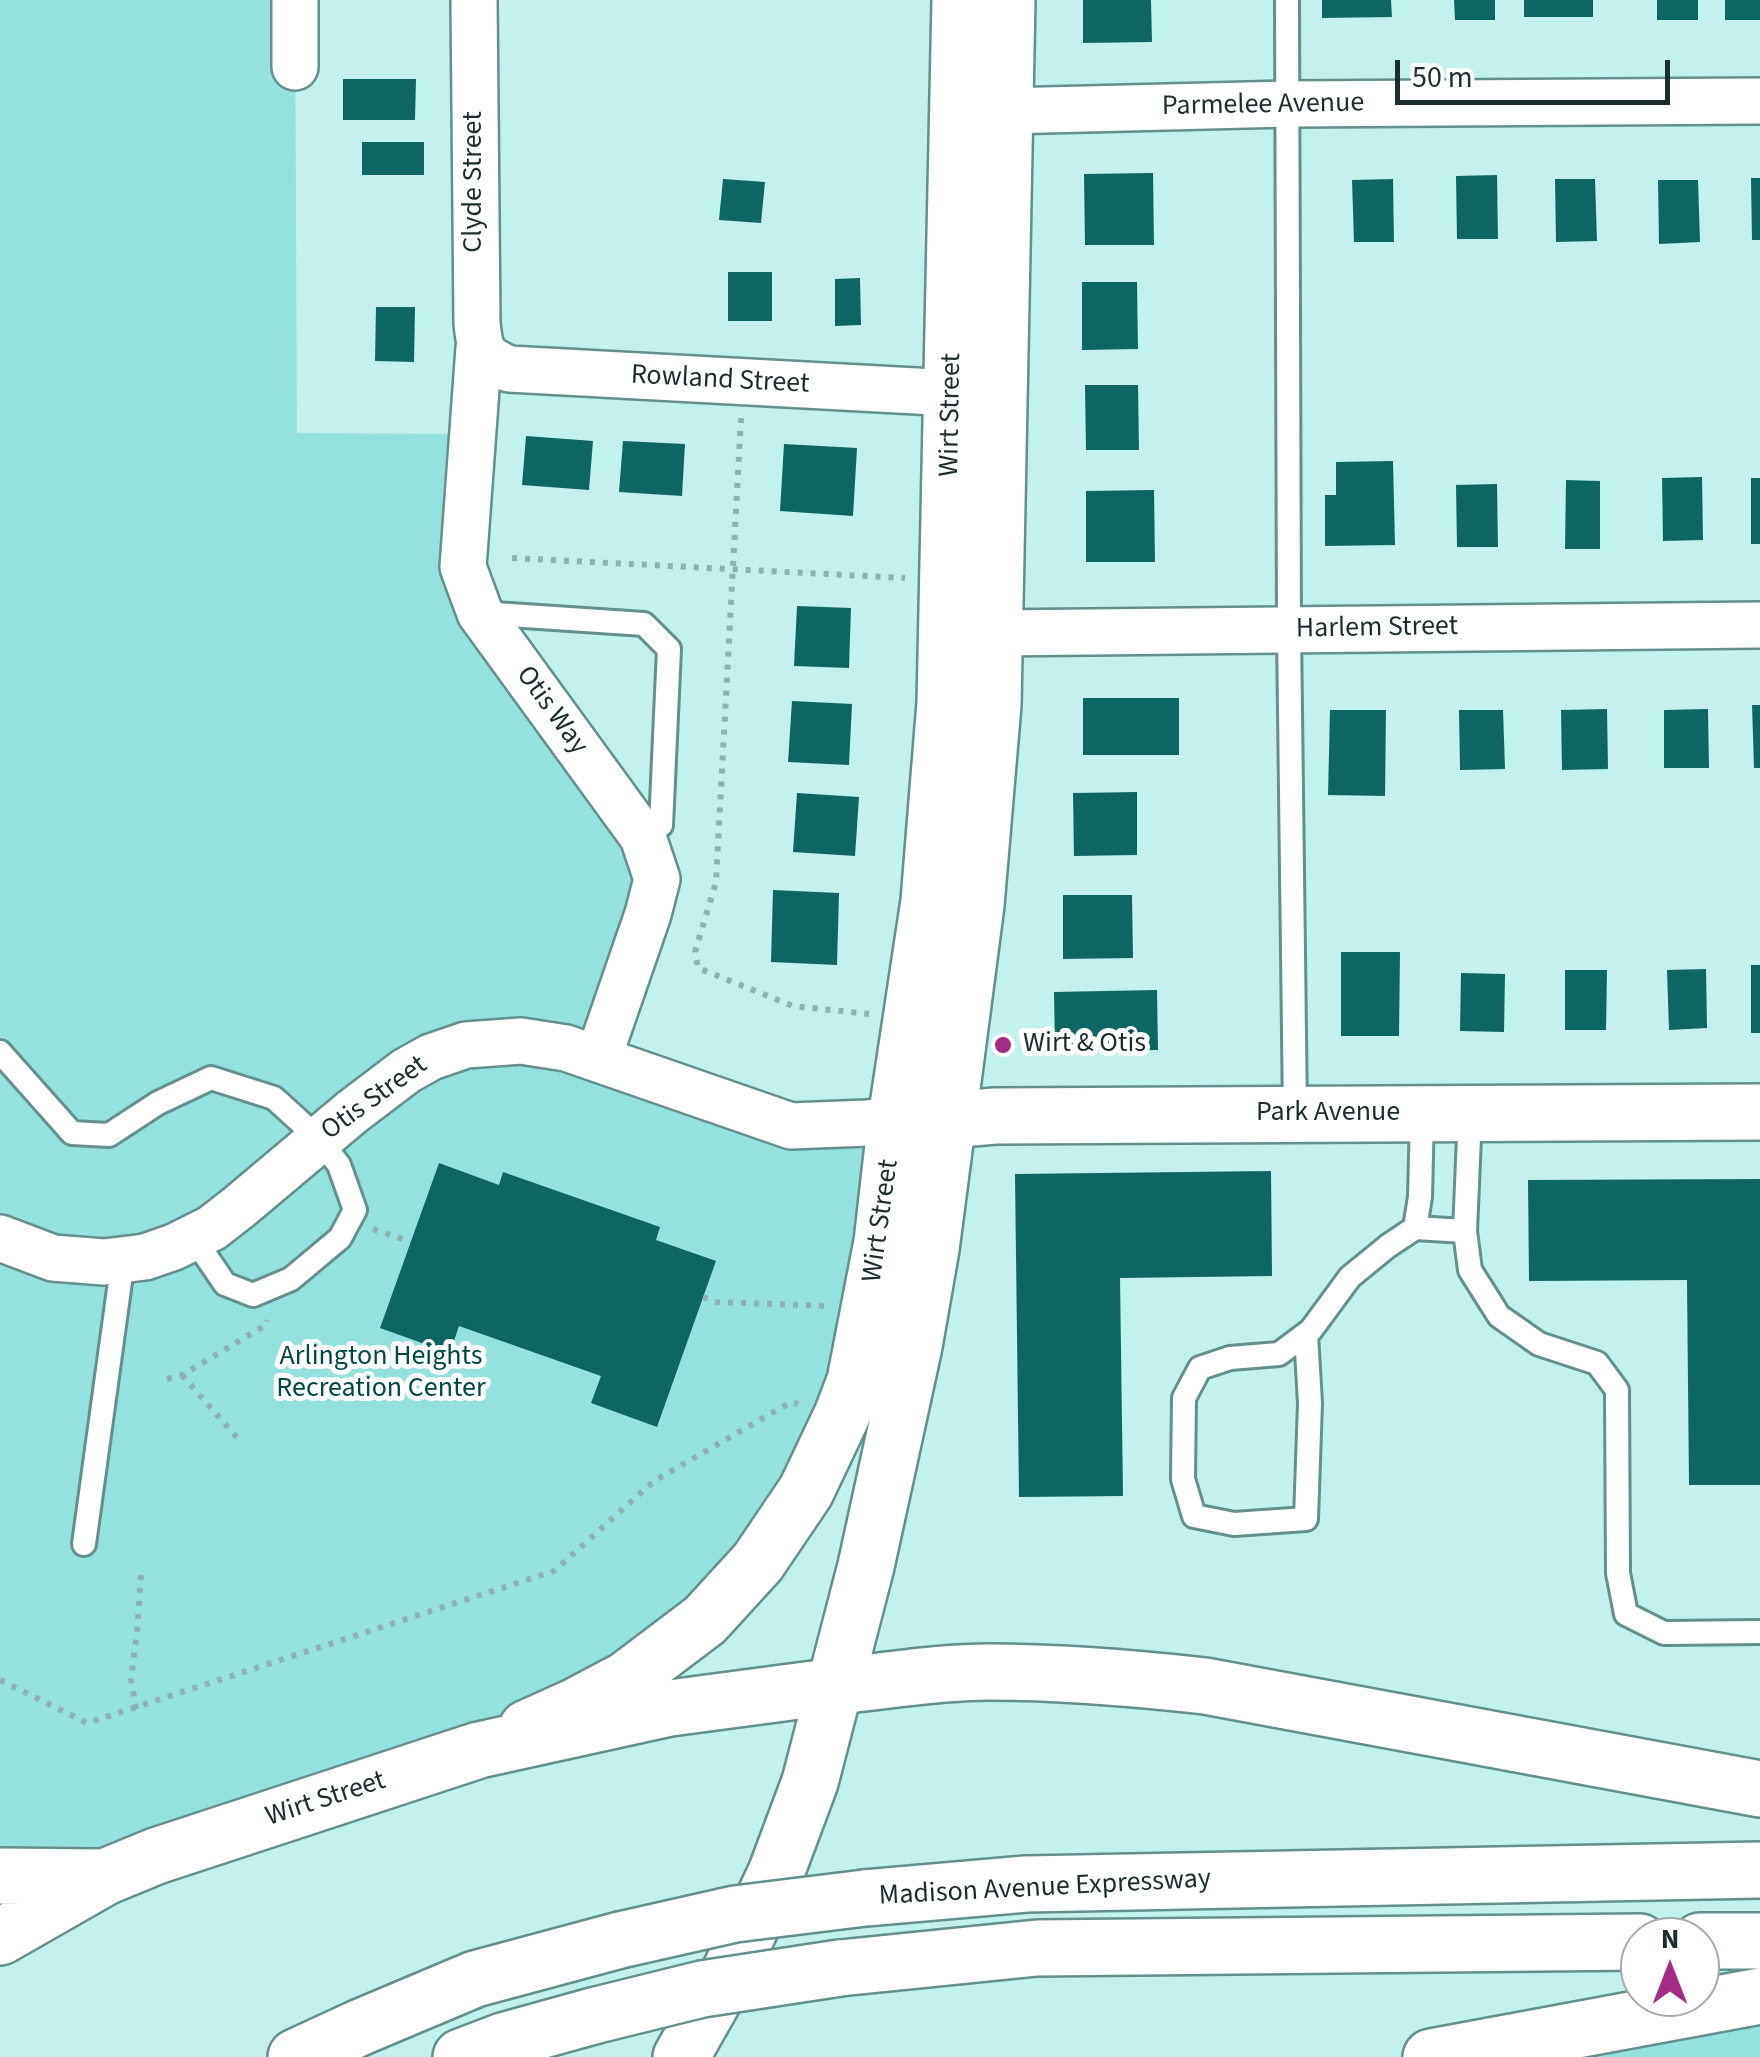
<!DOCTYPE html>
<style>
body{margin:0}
#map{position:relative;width:1760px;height:2057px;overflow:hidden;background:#c2f1ee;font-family:"Source Sans 3",sans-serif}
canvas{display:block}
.north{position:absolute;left:1620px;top:1917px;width:100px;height:100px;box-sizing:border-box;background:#fff;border:2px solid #a4abab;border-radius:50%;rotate:0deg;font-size:28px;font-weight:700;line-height:40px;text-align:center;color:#1b2e2d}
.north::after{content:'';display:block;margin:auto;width:35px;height:45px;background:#a42c82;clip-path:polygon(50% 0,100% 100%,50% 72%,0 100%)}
.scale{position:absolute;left:1395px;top:60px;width:275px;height:45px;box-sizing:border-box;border:5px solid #1b2e2d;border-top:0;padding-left:12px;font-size:30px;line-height:35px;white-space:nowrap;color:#1b2e2d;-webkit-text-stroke:8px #fff;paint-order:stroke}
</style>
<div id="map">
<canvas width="1760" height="2057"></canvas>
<div class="north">N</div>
<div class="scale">50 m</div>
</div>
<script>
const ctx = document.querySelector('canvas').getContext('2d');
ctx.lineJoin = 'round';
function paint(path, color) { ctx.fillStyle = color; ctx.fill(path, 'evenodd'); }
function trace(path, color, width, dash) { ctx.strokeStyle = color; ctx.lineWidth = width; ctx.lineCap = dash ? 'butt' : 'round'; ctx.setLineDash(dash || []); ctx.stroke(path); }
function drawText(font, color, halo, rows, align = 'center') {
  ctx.font = font + ' "Source Sans 3",sans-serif'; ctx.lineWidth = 10; ctx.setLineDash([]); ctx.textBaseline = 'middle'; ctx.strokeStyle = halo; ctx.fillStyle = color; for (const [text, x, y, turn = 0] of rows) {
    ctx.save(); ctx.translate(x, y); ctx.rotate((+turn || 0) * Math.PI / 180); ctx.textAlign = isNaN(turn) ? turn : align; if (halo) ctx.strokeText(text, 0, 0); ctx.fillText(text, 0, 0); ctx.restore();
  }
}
const green = new Path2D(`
 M0,0H295L297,433L473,434L463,567L643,837L598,1059L867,1123L993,705L806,1491L627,1679L156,1856L0,1876Z
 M1760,1996V2057H1414Z`);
const building = new Path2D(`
 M1083,0H1151L1152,42L1083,43Z
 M1322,0H1391L1392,17L1322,18Z
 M1454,0H1495V20H1455Z
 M1524,0H1593V17H1524Z
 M1657,0H1698V20H1657Z
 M1725,0H1760V20H1725Z
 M343,79H416L415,120H343Z
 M362,142H424V175H362Z
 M1153,173L1154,245H1085L1084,174Z
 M1497,175L1498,239H1457L1456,176Z
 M1751,178H1760V240H1752Z
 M723,179L765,182L761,223L719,220Z
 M1393,179L1394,242H1354L1352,180Z
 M1555,179H1595L1597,241L1556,242Z
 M1658,180H1698L1700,242L1659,244Z
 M728,272H772V321H728Z
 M860,278L861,325L835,326V279Z
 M1082,282H1137L1138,349L1082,350Z
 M376,307H415L414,362L375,361Z
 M1085,385H1138L1139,450H1086Z
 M526,436L593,441L589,490L522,485Z
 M623,441L685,444L682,496L619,492Z
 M784,444L857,448L853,516L780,511Z
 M1393,461L1395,545L1325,546V495H1336V462Z
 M1702,477L1703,540L1663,541L1662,478Z
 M1751,478H1760V544H1751Z
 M1566,480L1600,481V549H1565Z
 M1497,484L1498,547H1457L1456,485Z
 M1154,490L1155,562H1086V491Z
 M797,606L851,608L849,668L794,666Z
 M1083,698H1179V755H1083Z
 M792,701L852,704L849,765L788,762Z
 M1752,705H1760V768H1754Z
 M1607,709L1608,769L1562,770L1561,710Z
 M1708,709L1709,768H1664V710Z
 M1330,710H1386L1385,796L1328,795Z
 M1459,710H1503L1505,769L1460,770Z
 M1137,792V855L1074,856L1073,793Z
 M797,793L859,797L855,856L793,852Z
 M773,890L839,893L837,965L771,962Z
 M1063,895H1132L1133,958L1063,959Z
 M1341,952H1400L1399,1036H1341Z
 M1751,965H1760V1033H1751Z
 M1706,969L1707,1028L1669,1030L1667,970Z
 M1565,970H1607L1606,1030H1565Z
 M1461,973L1505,974L1504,1032L1460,1031Z
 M1157,990L1158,1050L1055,1052L1054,992Z
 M439,1163L499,1185L503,1172L660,1227L656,1240L716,1261L657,1427L591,1403L601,1376L459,1326L450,1353L380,1328Z
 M1271,1171L1272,1276L1120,1278L1123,1496L1019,1497L1015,1174Z
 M1760,1179V1485H1689L1687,1280L1529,1281L1528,1180Z`);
const path = new Path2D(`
 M741,418L716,882L695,952L698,968L793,1006L869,1014
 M512,558L905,578
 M373,1229L405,1240
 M703,1297L716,1302L826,1306
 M182,1375L240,1441
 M167,1379L182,1375L266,1325L267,1320
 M0,1680L87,1723L554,1571L654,1481L791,1402L798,1404
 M136,1709L131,1679L137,1633L141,1574`);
const service = new Path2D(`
 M1287,0L1289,630L1295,1114
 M480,613L644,624L669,649L661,825L643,837
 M0,1052L72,1133L109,1135L158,1103L211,1078L274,1098L319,1139L339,1165L355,1210L340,1238L291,1279L253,1295L225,1284L193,1237
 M1470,1114L1465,1231L1470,1270L1499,1316L1539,1344L1597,1363L1617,1390L1618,1573L1626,1614L1664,1633L1760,1632
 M1415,1228L1420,1197L1422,1114
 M1306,1334L1310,1403L1306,1519L1234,1524L1194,1516L1183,1479L1184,1398L1200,1368L1230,1358L1279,1354L1311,1330L1350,1277L1388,1246L1415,1228L1465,1231
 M84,1544L123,1260`);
const minor = new Path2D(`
 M474,0L477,323C480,352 482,357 509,369L953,393
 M295,67V0
 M1005,111L1288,104L1760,101
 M479,348L463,567L480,613L643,837L657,879L648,914L598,1059
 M994,633L1760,625
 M0,1238L53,1258L104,1262L145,1257L174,1247L212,1228L239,1207L352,1112L406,1071L431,1057L466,1045L521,1041L566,1048L791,1126L867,1123L896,1119`);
const tertiary = new Path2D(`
 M903,1119L948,1120L995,1116L1760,1112`);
const secondary = new Path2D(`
 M527,1728L576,1706L627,1679L705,1620L758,1562L806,1491L842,1415L855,1381L882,1242L896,1119L929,901L945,703L960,0
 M681,2057L731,1969L776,1873L810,1782L866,1566L914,1346L931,1249L976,905L993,705L1007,0`);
const primary = new Path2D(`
 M0,1876L102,1877
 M0,1937L105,1877L156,1856L479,1750L670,1708L836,1686`);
const motorway = new Path2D(`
 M836,1686C887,1681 938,1672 989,1672C1061,1672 1133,1678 1205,1686L1760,1789
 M865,1898L1026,1884L1760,1870
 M1700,1941H1760
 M840,1968L1037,1948L1640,1942
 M296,2057L361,2027L475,1979L620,1940
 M461,2057L503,2041L593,2016
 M1431,2057L1760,1996`);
const motorwayBridge = new Path2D(`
 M620,1940L735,1914L865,1898
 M593,2016L702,1989L840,1968`);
const markers = [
 [1003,1045,10,"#a42c82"]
];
const streetNames = [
 ["Parmelee Avenue",1263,106,-1],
 ["Clyde Street",475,182,-90],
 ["Rowland Street",720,381,3],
 ["Wirt Street",952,415,-89],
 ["Harlem Street",1377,629,-1],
 ["Otis Way",551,711,54],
 ["Otis Street",375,1099,-36],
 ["Park Avenue",1328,1114],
 ["Wirt Street",882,1221,-82],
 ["Wirt Street",326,1800,-18],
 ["Madison Avenue Expressway",1045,1889,-3]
];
const poiNames = [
 ["Wirt & Otis",1023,1045]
];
const parkNames = [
 ["Arlington Heights",381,1358],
 ["Recreation Center",381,1390]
];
paint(green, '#94e2de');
paint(building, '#0e6663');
trace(service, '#638f8d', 28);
trace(minor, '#638f8d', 50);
trace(tertiary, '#638f8d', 60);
trace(secondary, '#638f8d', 60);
trace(primary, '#638f8d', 60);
trace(motorway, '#638f8d', 60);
trace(path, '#8db3b1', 6, [5, 8]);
trace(service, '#fff', 22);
trace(minor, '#fff', 45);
trace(tertiary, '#fff', 55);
trace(secondary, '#fff', 55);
trace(primary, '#fff', 55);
trace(motorway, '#fff', 55);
trace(motorwayBridge, '#638f8d', 60, []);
trace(motorwayBridge, '#fff', 55);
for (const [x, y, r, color] of markers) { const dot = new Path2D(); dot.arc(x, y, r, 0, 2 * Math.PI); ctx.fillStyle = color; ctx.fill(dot); trace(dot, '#fff', 4); }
drawText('28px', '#1b2e2d', '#fff', streetNames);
drawText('28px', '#1b2e2d', '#fff', poiNames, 'left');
drawText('28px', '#004846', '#fff', parkNames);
</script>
